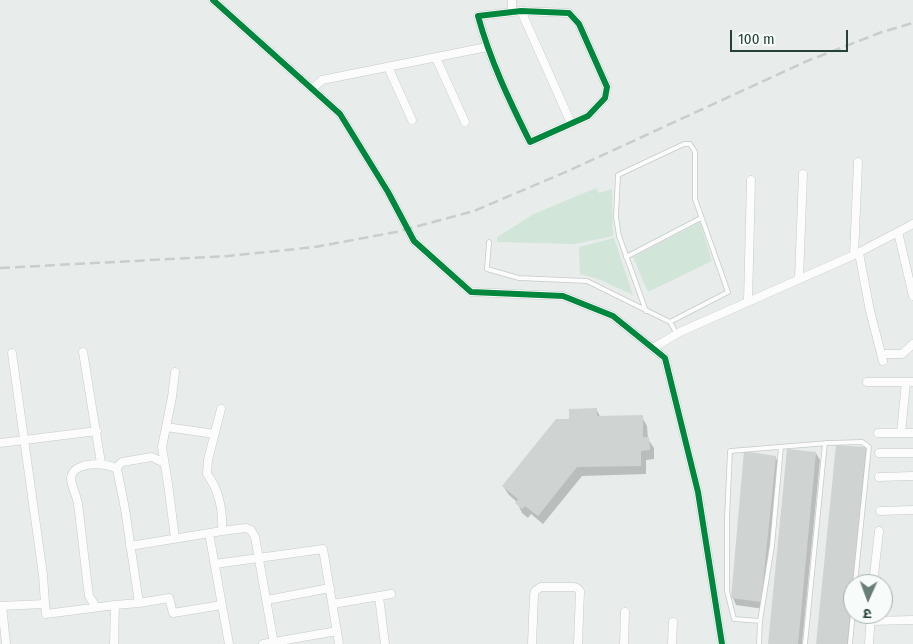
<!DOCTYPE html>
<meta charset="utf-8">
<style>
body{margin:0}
#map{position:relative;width:913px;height:644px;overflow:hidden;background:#e8edeb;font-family:"Fira Sans Condensed","Noto Sans Devanagari",sans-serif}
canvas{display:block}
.north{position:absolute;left:843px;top:574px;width:50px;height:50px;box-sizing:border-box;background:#f7fbf9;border:1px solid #a3b1ad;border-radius:50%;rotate:182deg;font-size:14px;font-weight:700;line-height:20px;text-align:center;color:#24423a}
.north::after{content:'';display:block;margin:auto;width:18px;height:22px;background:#697e78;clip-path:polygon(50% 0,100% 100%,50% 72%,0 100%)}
.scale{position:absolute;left:730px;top:30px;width:118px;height:22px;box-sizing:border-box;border:2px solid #24423a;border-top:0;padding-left:6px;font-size:15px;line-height:18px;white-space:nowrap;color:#24423a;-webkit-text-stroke:4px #f7fbf9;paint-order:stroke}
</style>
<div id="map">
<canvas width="913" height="644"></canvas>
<div class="north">उ</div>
<div class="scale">100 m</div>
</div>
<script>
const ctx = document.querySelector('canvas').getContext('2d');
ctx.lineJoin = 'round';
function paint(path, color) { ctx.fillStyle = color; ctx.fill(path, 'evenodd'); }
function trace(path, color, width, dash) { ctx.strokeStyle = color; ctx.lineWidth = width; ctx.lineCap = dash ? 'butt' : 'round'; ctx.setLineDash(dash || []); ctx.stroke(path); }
const green = new Path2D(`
 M596,188L599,193L612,189L613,236L575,244L497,242V237L534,214Z
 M700,222L712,261L648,292L633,257Z
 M614,238L633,295L598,279L580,274L579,247Z`);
const shadow = new Path2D(`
 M596,409L601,418L642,417L647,426L648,439L654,448V459L646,460V474L582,476L543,524L531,514L528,518L522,513L517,502L509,495L503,486Z
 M865,448L869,455L857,584H853L851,644H817Z
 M816,453L820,460L802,644H769Z
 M775,457L779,463L764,609L736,605L733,598Z`);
const building = new Path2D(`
 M597,408V416L643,415V437H649L650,450L641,451V466L577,467L538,516L525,506L522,509L515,503L518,499L502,486L556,419H569V409Z
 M836,445L866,447L847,644H816Z
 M787,449L816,452L798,644H768Z
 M744,451L776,456L761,602L731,598Z`);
const lane = new Path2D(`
 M489,242L487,269L519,278L587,281L670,322L677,334
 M626,257L701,218
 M646,311L619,236L616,217L618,175L684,144H690L695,152V199L728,292L670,322
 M760,621L772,546L781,447
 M759,644L760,621L734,619L727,591V517L730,451L828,443L862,442L869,447L855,584
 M805,644L825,443
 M850,644L853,613`);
const street = new Path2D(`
 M213,0L340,114L388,192L414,241L471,292L563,296L613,316L665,358L698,492L722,644
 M521,11L569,13L579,24L607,87L605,98L588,116L530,142C509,100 490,60 478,16Z
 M521,11L571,123
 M512,12V0
 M436,58L465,122
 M388,67L412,120
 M312,89L322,80L487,47
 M898,232L913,296
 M859,253L870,311L883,361
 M854,255L858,162
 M799,279L803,174
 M748,301L751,180
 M653,348L680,332L854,255L913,224
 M83,352L101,463
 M12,353L43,575L45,604
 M881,354H902L913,344
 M867,382H913
 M166,427L215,434
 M878,433H913
 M901,433L906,382
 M0,443L97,431
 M879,453H913
 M116,468L122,462L152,457L164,463
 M879,477L913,476
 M880,511L913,510
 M222,531L246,528L251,530L255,537L274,644
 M209,533L229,644
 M175,538L168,484L162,447L172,397L175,372
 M130,546L222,531C223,511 219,490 207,474L208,460L221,409
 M215,564L323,549L339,644
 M873,584L879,531
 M379,597L385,644
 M267,600L330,588
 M139,603L169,598L173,613L222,605
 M333,604L391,594
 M0,606L45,604L46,614L115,605L114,644
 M2,606L6,644
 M96,607L89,596C85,565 82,535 78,504C77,496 71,486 71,478C73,461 106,462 117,469L125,509L139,603L115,605
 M870,621L913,620
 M263,644L337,631
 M532,644L534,595L535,591L541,587H574L577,588L580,591L578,644
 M624,644L625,612
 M672,644L673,622
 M869,644L871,614`);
const rail = new Path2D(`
 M0,268L228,256L315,247L396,232L474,211L568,171L807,61L882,32L913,23`);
const cycleway = new Path2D(`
 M213,0L340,114L388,192L414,241L471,292L563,296L613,316L665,358L698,492L722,644
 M521,11L569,13L579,24L607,87L605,98L588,116L530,142C509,100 490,60 478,16Z`);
paint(green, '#d1e6d8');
paint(shadow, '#0003');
paint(building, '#cfd4d2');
trace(lane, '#c5cac8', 5.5);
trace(street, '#c5cac8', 9);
trace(lane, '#fcfcfc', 4);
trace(street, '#fcfcfc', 8);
trace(rail, '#c9cdcc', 2.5, [10, 5]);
trace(cycleway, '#00873e', 6);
</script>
